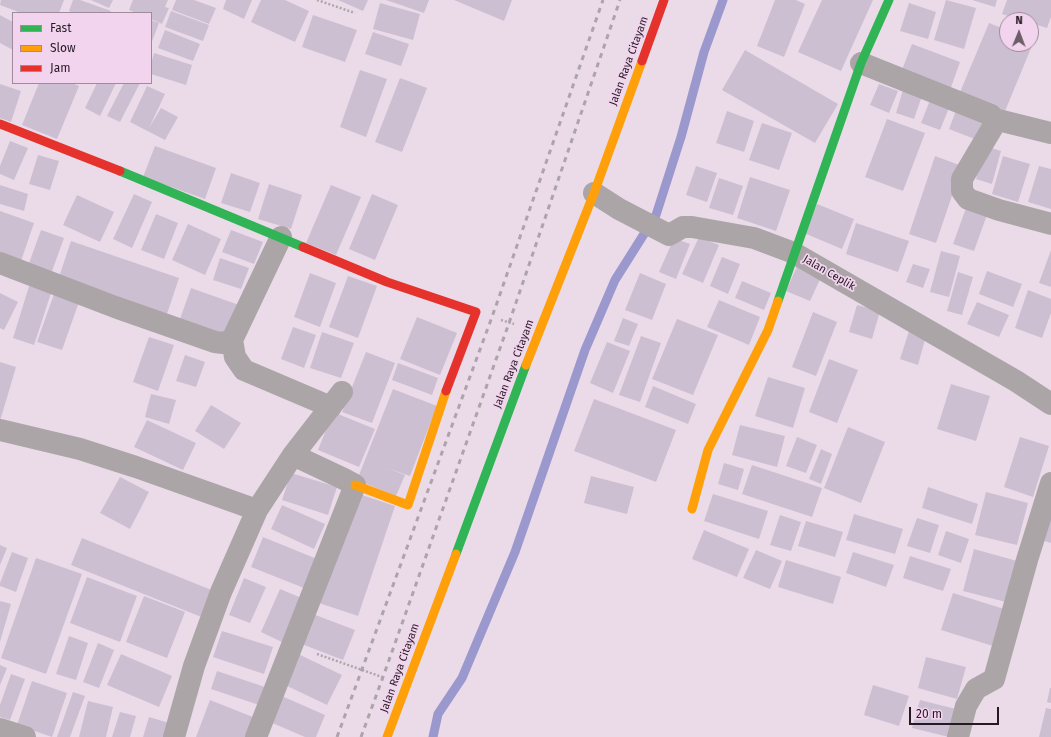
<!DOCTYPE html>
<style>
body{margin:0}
#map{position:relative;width:1051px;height:737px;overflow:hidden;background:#ebdbe9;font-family:"Fira Sans",sans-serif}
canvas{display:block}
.legend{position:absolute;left:12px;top:12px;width:140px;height:72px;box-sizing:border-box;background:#f2d4ee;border:1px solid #a08a9d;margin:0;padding:5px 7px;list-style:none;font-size:12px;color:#251a23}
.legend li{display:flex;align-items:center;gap:8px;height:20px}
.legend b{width:20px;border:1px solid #a08a9d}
.north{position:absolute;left:999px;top:12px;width:40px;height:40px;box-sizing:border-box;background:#f2d4ee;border:1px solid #a08a9d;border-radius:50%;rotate:1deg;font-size:11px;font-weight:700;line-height:16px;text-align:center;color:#251a23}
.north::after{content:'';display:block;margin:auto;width:14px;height:18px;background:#6a5e68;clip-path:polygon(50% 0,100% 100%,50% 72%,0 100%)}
.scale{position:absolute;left:909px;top:707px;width:90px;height:18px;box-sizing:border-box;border:2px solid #251a23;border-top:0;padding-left:5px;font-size:12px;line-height:14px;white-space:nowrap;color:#251a23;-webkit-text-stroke:3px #f2d4ee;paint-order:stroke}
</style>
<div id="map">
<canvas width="1051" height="737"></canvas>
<ul class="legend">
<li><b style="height:5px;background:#30b455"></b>Fast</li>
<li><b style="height:5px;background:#ff9f0a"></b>Slow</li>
<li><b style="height:5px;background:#e5322d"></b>Jam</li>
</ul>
<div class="north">N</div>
<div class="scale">20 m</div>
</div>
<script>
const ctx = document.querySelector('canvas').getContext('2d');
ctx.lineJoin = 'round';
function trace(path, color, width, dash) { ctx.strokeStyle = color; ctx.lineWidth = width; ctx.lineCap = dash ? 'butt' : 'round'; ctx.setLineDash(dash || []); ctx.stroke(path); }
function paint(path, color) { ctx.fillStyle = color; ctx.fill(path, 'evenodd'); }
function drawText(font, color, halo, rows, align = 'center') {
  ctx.font = font + ' "Fira Sans",sans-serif'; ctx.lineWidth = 3.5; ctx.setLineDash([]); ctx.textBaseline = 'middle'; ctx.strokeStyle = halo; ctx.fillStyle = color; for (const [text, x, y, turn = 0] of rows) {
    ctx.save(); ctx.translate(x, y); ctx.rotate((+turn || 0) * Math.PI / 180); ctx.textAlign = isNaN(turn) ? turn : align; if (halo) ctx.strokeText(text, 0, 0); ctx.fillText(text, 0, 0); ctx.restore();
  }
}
const stream = new Path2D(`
 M433,737L438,714L462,678L515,552L585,350L615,280L656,215L681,137L704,52L723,0`);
const building = new Path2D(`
 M1,0H64L59,13H21L0,5Z
 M73,0H80L111,11V13H73L69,11Z
 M91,0H113L109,8Z
 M133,0H168L165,7L169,8L162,24L151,19V13H136L129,10Z
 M176,0H194L216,8L209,24L172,10Z
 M226,0H252L244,19L223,9Z
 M261,0H285L309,11L295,42L251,22Z
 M338,0H368L363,11Z
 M386,0H429L424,13Z
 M454,0H512L504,21Z
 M775,0H796L805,4L784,57L757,46Z
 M822,0H873L841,71L798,52Z
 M946,0L976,8L964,49L934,40Z
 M972,0H997L995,7Z
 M1007,0H1051V17L1047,28L1031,23V20H1022L1002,14Z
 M380,3L420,14L413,40L373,29Z
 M909,3L936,12L928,39L900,31Z
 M171,11L209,25L203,41L165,27Z
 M0,15L13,22V50L0,43Z
 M313,15L357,30L345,62L302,47Z
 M151,20L159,23L151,44Z
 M989,23L1007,30V44H1031V40L1034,41L1003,116L958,97Z
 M165,30L200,44L193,61L158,48Z
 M373,32L409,44L401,66L365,54Z
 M912,44L960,62L949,93L900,75Z
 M745,50L838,104L815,143L722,90Z
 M154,53L192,65L186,85L151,74V64Z
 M360,70L387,79L366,137L340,127Z
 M400,78L427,88L402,152L375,142Z
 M39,83H72L79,86L57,139L22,125Z
 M97,83H116L100,116L85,108Z
 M124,83H140L120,122L107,116Z
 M0,84L21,91L11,122L0,118Z
 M879,84L898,91L889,113L870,105Z
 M147,86L165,94L149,128L161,108L178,117L165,140L130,122Z
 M903,90L922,96L914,119L896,113Z
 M930,100L949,108L940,130L921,123Z
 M957,108L985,119L977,140L949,129Z
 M727,111L754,121L744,152L716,143Z
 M887,119L925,133L903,191L865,177Z
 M762,123L792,133L779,170L749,160Z
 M10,141L28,148L14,180L0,174V166Z
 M155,146L216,168L205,199L143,177Z
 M985,146L1001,151L992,184L976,179Z
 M38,155L59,161L50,190L29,184Z
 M935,156L962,166L936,243L909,234Z
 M1003,156L1030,164L1018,202L992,194Z
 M696,166L717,173L707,202L686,195Z
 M1039,166L1051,169V209L1028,202Z
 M231,173L260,183L250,212L221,203Z
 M750,177L790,190L776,231L737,218Z
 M719,178L743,186L733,215L709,208Z
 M269,184L302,195L291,229L258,219Z
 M0,185L28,194L24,211L0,204Z
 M331,185L361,197L336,255L306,243Z
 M134,194L152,202L132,248L113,239Z
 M372,194L398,205L375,260L349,249Z
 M77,195L114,212L100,242L63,225Z
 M817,204L854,219L842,249L804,233Z
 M966,208L987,215L974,251L953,244Z
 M0,211L34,223L21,261L0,254Z
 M156,214L178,223L164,259L141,250Z
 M856,223L909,241L898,272L846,254Z
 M188,224L221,239L205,275L172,260Z
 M41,230L64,238L51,274L28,266Z
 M231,230L263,242L254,264L222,252Z
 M699,237L719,245L703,283L682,274Z
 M674,238L690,244L676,279L659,272Z
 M71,241L179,278L166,317L58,280Z
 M1051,250V287L1039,283Z
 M941,251L960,256L949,297L930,292Z
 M722,257L740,264L728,294L710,286Z
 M220,258L249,268L241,289L213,280Z
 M799,262L823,273L810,301L786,291Z
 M913,264L930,269L923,288L906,282Z
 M987,271L1022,284L1013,307L979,294Z
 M958,272L973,277L962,315L947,311Z
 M310,273L336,283L320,327L294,317Z
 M640,273L666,284L652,320L625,310Z
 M348,276L377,286L358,338L329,327Z
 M742,281L771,293L764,310L735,298Z
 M30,283L52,290L34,345L13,338Z
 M191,288L239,305L228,336L180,319Z
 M1028,290L1051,299V313L1042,338L1015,328Z
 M0,293L18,302L4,330L0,328Z
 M54,294L79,302L62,350L37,342Z
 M719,300L760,317L749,345L707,327Z
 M977,302L1009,315L999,337L967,324Z
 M857,305L880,311L872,339L849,332Z
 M813,312L837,322L816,376L792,367Z
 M417,317L457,333L440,375L400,359Z
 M623,318L638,324L629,346L614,341Z
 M677,319L718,335L693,395L652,379Z
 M293,327L316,335L304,368L281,359Z
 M909,331L926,336L918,365L900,359Z
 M322,332L354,343L341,378L310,368Z
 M641,336L661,343L640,402L619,395Z
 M149,337L174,345L158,391L133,382Z
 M607,342L630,351L613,393L590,383Z
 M366,352L395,363L372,423L342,412Z
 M185,355L205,362L196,387L176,381Z
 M829,359L858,370L837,423L809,412Z
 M0,362L16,367L0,421Z
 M398,363L438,378L432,395L392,380Z
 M768,377L805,388L793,428L755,416Z
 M951,384L990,396L976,441L937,429Z
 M653,386L696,404L688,424L645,407Z
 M393,389L437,406L410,476L387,468L405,475L396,496L357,480Z
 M151,394L176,400L169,424L145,417Z
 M594,399L676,430L656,482L574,451Z
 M211,405L241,423L224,449L195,431Z
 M333,412L375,429L359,467L318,450Z
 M147,420L196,443L183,470L134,447Z
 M740,425L785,436L777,467L732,455Z
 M848,427L885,442L861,503L824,488Z
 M797,437L817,445L806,473L786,466Z
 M1020,437L1049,446L1033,497L1004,487Z
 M821,449L832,454L821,484L809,479Z
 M724,463L744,469L738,490L718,484Z
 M752,465L822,488L812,517L742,494Z
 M291,473L337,487L328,515L282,500Z
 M591,476L634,487L627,514L584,503Z
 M120,477L149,492L130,529L100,513Z
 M928,487L978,504L972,524L922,508Z
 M986,492L1028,503L1017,545L975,535Z
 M356,493L395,506L358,616L319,603Z
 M713,494L768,511L759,539L704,521Z
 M282,505L325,524L314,549L271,529Z
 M854,514L903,529L895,554L846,540Z
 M780,515L801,522L791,551L770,545Z
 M1051,517V543L1044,541Z
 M917,518L939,525L930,553L907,546Z
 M806,521L843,532L835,557L798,546Z
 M704,530L749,549L737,577L692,559Z
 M946,531L969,539L961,563L938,555Z
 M263,537L322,561L309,590L251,567Z
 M82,538L214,591L204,618L71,565Z
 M0,545L7,548L0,565Z
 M974,549L1017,561L1006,602L963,591Z
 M756,550L782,561L770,589L743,578Z
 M12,552L28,558L16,592L0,586V583Z
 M853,552L894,565L886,587L846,573Z
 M910,556L951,569L943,591L903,578Z
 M36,558L82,574L46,674L1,658Z
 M786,560L841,577L833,604L778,587Z
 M87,577L137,596L120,642L70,623Z
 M244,578L266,587L250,623L229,615Z
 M280,589L304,599L284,643L261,632Z
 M953,593L1004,609L993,646L941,630Z
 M144,596L185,612L167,658L126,642Z
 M0,601L11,604L0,642Z
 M310,613L355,630L343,660L299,643Z
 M222,631L273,647L264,674L213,657Z
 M69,636L88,643L76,680L56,674Z
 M98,643L114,650L99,688L83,682Z
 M296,653L342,675L327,705L281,683Z
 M121,654L172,676L159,707L107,685Z
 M926,657L966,667L957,699L918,688Z
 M0,665L7,668L0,685Z
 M217,671L265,687L259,705L211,689Z
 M11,674L25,679L10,720L0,717V705Z
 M32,681L67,693L52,737L17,725Z
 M873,685L909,696L899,726L864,715Z
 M1050,688H1051V703L1047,702Z
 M73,692L85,696L70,737H57Z
 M275,693L325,715L316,737H305L263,719Z
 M210,700L253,717L246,737H196Z
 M920,700L956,709L949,737L912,728Z
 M88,701L113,707L106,737H79Z
 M1046,708L1051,709V737H1039Z
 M120,712L136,716L130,737H112Z
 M149,717L169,723L165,737H143Z`);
const path = new Path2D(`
 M317,0L355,13
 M501,320L514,324
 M317,654L382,677`);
const street = new Path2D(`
 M861,63L991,115L994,119V125L962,179V191L968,199L999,210L1051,224
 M994,119L1051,133
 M594,193L619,209L669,235L683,227H692L754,238L794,253L1016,381L1051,404
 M0,263L115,307L215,342L223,343L232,340L281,237
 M232,340L235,357L244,370L331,407
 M0,430L80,449L136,467L257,510L293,455L342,392
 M0,729L25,737
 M174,737L194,666L221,592L257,510
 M256,737L355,485L344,479L293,455
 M958,737L966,706L976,689L994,679L1027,560L1051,483`);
const fast = new Path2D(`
 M120,171L303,247
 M778,301L861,63L889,0
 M456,554L526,365`);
const slow = new Path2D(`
 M526,365L594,193L642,61
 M355,485L408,505L446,391
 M692,509L708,450L768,330L778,301
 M387,737L456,554`);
const jam = new Path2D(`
 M642,61L664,0
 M0,124L120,171
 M303,247L387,282L476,312L446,391`);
const rail = new Path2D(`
 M337,737L492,317L603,0
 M361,737L383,677L509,323L620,0`);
const streetNames = [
 ["Jalan Raya Citayam",629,61,-70],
 ["Jalan Ceplik",829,273,30],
 ["Jalan Raya Citayam",514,364,-69],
 ["Jalan Raya Citayam",400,668,-70]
];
trace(stream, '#9a98cd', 9);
paint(building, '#cdbfd2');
trace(path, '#aea5ab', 2.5, [2, 2]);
trace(street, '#aba5a8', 22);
trace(fast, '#30b455', 9);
trace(slow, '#ff9f0a', 9);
trace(jam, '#e5322d', 9);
trace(rail, '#ada4ab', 3, [5, 5]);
drawText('11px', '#251a23', '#f2d4ee', streetNames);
</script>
